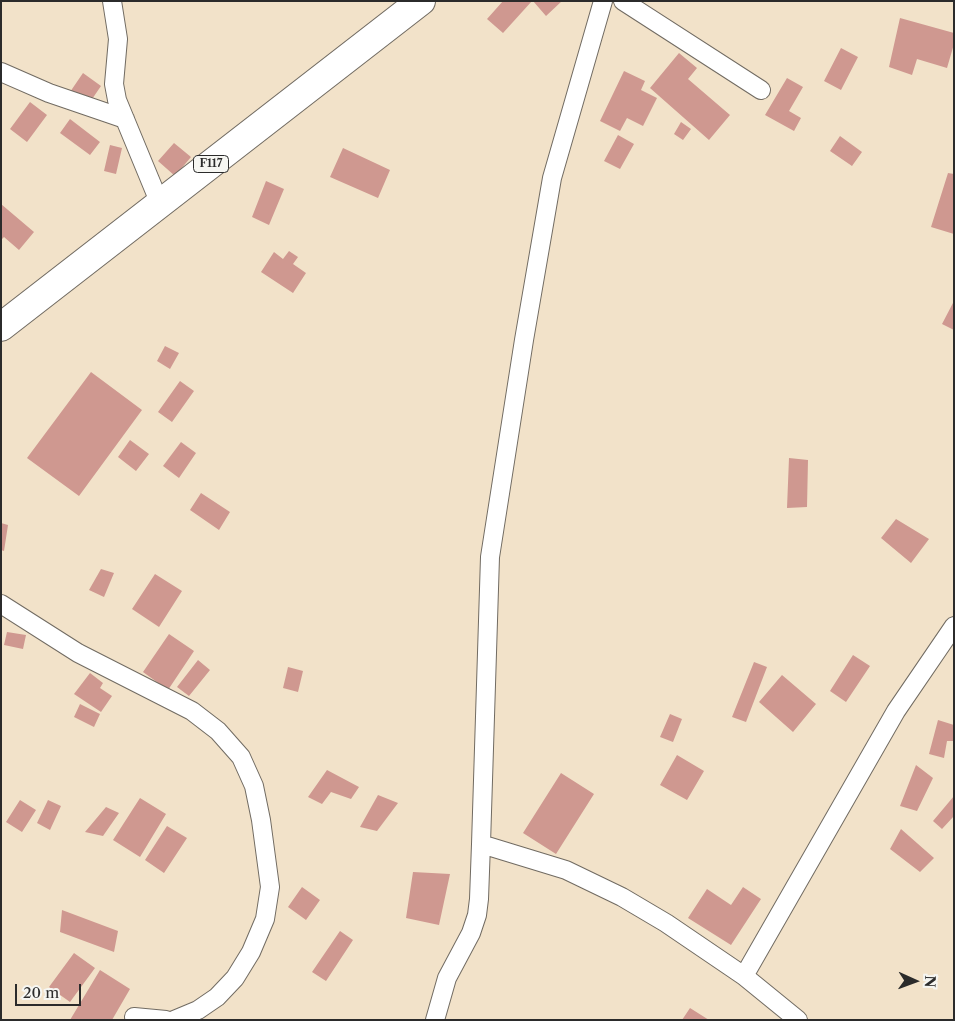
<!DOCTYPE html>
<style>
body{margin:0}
#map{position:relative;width:955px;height:1021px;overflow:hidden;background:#f2e2c9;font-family:"Libre Caslon Text",serif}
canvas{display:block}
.frame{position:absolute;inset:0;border:2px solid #2b2b2b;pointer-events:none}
.north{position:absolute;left:890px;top:956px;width:50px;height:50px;-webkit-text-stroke:4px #f6f6f2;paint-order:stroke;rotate:92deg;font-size:14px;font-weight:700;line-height:20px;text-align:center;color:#2b2b2b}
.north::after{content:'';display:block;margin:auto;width:18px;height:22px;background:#2b2b2b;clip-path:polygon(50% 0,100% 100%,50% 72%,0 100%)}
.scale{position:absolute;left:15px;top:984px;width:66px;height:22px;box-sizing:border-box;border:2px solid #2b2b2b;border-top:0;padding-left:6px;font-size:15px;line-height:18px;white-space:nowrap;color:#2b2b2b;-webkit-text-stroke:4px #f6f6f2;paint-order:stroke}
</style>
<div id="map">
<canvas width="955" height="1021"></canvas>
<div class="frame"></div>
<div class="north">N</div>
<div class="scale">20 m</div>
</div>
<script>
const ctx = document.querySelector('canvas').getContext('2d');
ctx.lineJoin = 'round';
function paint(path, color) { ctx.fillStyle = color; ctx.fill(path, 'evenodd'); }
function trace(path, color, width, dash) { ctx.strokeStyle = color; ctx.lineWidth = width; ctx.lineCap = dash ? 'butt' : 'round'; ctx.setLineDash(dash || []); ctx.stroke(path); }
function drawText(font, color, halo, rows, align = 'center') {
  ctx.font = font + ' "Libre Caslon Text",serif'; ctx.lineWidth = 4; ctx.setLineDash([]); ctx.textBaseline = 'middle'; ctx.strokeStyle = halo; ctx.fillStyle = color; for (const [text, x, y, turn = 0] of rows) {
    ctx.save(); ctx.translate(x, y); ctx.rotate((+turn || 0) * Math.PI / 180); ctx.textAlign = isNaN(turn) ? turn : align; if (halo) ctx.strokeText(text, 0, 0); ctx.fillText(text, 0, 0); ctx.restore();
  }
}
const building = new Path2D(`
 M503,1H532L503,33L487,19Z
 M533,1H562L546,16Z
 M900,18L954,33V44L947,68L917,59L912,75L889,67Z
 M841,48L858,57L841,90L824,81Z
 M679,53L697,68L688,79L730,115L709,140L650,88Z
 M624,71L645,81L641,90L657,98L643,126L627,118L620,131L600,121Z
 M83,73L101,86L88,105L70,92Z
 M787,78L803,87L789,111L801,118L794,131L765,115Z
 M30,102L47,115L27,142L10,129Z
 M70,119L100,142L90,155L60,133Z
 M681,122L691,129L683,140L674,134Z
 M618,135L634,144L620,169L604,161Z
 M840,136L862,152L852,166L830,151Z
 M174,143L191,157L175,176L158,161Z
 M110,145L122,148L116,174L104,171Z
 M343,148L390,170L378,198L330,177Z
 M948,173L954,174V234L931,227Z
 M266,181L284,189L269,225L252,217Z
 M1,204L34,232L19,250L4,237L1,240Z
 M289,251L298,257L293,264L306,273L293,293L261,272L274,252L283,259Z
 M954,301V330L942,324Z
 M165,346L179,353L170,369L157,361Z
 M91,372L142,410L79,496L27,458Z
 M180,381L194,391L172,422L158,412Z
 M130,440L149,454L136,471L118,457Z
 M181,442L196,453L179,478L163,466Z
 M789,458L808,460L807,507L787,508Z
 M201,493L230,512L219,530L190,510Z
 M896,519L929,539L911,563L881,538Z
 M1,523L8,525L4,551L1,550Z
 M101,569L114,573L104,597L89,590Z
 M155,574L182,591L159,627L132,609Z
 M7,632L26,635L23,649L4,645Z
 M169,634L194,651L168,690L143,672Z
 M853,655L870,666L846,702L830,691Z
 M198,660L210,670L189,696L177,687Z
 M754,662L767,667L746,722L732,717Z
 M288,667L303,671L298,692L283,688Z
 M90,673L103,683L100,688L112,696L101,712L74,694Z
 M782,675L816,704L793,732L759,702Z
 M80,704L100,714L94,727L74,717Z
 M670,714L682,719L673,742L660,737Z
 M938,720L954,725V741H947L944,758L929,754Z
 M677,755L704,771L687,800L660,785Z
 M916,765L933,778L917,811L900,806Z
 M327,770L359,787L351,799L331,792L322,804L308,797Z
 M561,773L594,794L556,854L523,833Z
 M378,795L398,803L377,831L360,827Z
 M954,796V816L942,829L933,821Z
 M140,798L166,814L140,857L113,840Z
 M20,800L36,810L22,832L6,822Z
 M48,800L61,806L50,830L37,823Z
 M106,807L119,813L103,836L85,832Z
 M167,826L187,838L164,873L145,860Z
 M901,829L934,858L920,872L890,849Z
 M413,872L450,874L439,925L406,918Z
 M302,887L320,900L306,920L288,907Z
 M743,887L761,899L731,945L688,918L707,889L731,905Z
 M62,910L118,931L114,952L60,932Z
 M340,931L353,940L326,981L312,972Z
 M74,953L95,968L70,1002L49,987Z
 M100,970L130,989L112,1020H70Z
 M690,1008L709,1020H682Z`);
const street = new Path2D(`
 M112,1L118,39L114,84L117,100L160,204
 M623,1L761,90
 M1,72L49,93L125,119
 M1,604L78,653L192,711L218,731L241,757L254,786L261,820L270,887L265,919L251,952L235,978L217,997L198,1010L174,1020
 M481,844L566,870L622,897L666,923L744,976L798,1020
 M744,976L896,711L954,626
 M134,1017L166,1020
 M435,1020L447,978L471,933L477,915L479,899L481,844L490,557L524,340L552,178L603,1`);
const primary = new Path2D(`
 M1,327L421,1`);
const shields = [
 [211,164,35]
];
const shieldNames = [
 ["F117",211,164]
];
paint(building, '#cf9890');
trace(street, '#716b62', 20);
trace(primary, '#716b62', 30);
trace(street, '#fff', 18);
trace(primary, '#fff', 28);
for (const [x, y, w] of shields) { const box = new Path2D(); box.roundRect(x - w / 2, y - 8.5, w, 17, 4); ctx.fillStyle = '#f6f6f2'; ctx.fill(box); trace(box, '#2b2b2b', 1); }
drawText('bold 11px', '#2b2b2b', null, shieldNames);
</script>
